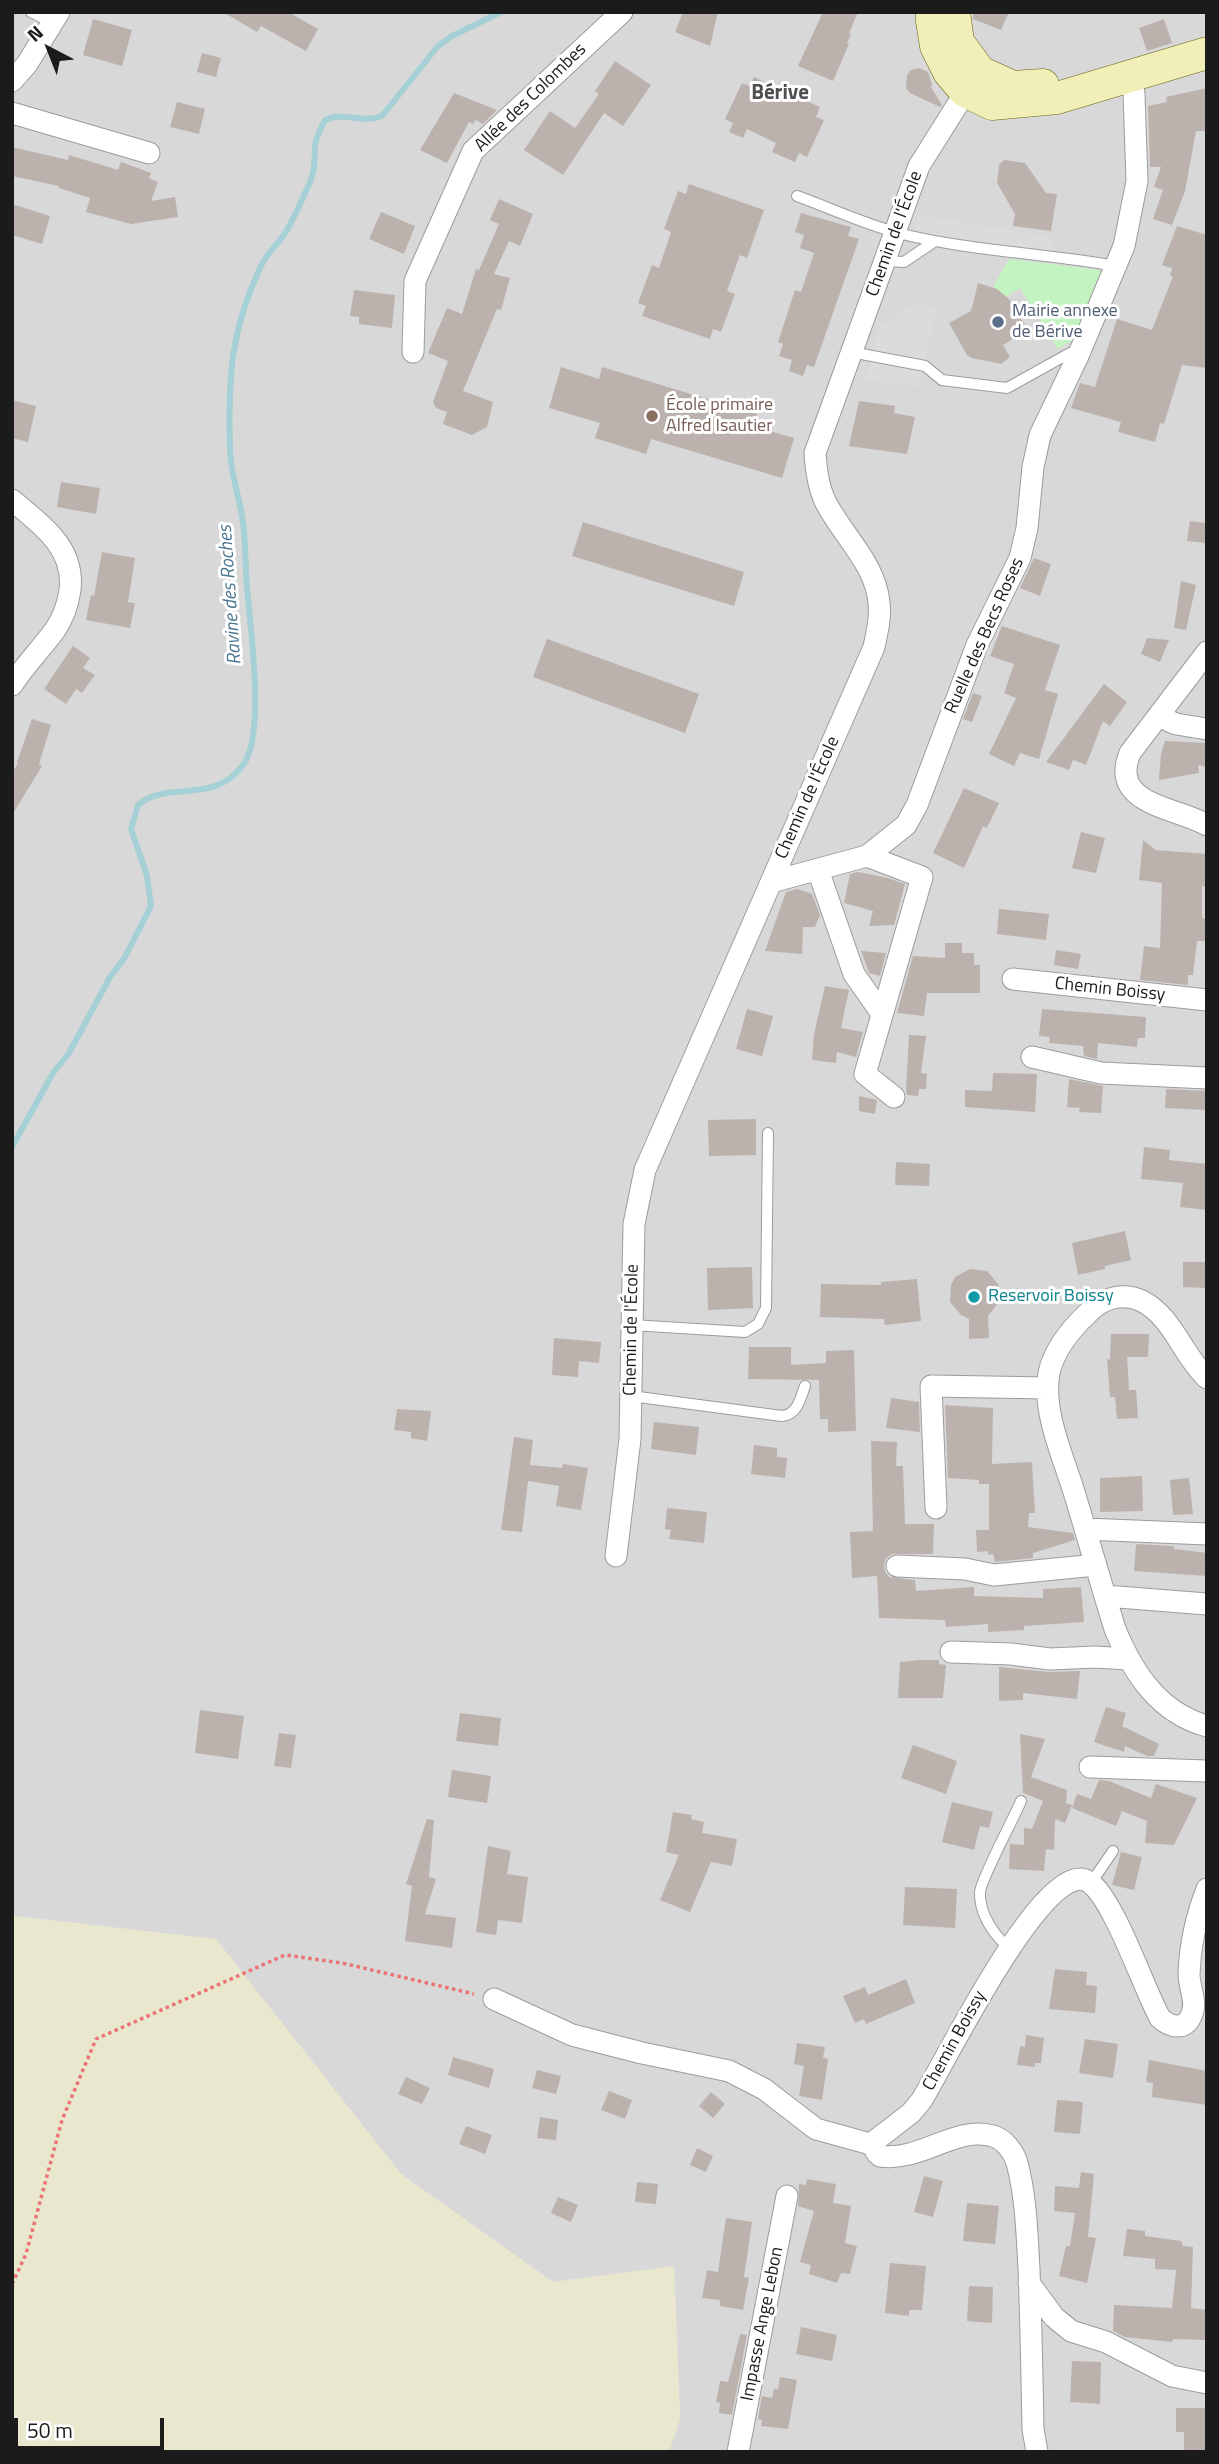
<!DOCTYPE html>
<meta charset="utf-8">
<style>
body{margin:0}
#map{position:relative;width:1219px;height:2464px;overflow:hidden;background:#ebe7e1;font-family:"Titillium Web",sans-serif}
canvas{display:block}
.frame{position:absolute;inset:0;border:14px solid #1b1b1b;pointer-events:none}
.north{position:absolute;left:14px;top:14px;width:70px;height:70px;-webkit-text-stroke:5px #fff;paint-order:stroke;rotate:318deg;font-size:19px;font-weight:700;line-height:28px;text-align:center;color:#1b1b1b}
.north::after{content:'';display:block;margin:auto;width:24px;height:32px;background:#1b1b1b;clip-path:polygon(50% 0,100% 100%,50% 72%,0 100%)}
.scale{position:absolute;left:14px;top:2418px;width:150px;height:32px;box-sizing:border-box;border:4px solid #1b1b1b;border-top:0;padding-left:9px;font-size:21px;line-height:24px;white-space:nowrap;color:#1b1b1b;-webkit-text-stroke:5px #fff;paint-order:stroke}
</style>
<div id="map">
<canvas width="1219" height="2464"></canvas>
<div class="frame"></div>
<div class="north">N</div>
<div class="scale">50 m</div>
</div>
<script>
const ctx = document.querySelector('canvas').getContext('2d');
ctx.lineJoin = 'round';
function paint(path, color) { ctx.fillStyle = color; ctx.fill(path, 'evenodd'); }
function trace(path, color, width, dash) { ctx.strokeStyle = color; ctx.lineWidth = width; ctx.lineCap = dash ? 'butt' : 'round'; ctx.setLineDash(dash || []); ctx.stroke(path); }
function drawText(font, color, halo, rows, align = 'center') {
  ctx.font = font + ' "Titillium Web",sans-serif'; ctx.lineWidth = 6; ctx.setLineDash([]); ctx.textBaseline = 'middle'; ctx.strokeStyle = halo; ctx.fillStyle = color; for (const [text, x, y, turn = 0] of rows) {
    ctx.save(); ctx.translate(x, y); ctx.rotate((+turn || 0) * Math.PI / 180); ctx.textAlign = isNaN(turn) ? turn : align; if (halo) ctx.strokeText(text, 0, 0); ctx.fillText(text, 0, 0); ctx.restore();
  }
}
const residential = new Path2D(`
 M12,12H1207V2452H669L680,2419L674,2267L553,2282L401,2174L215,1939L12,1916Z`);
const farmland = new Path2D(`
 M12,1916L216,1939L401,2174L553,2282L674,2266L680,2419L669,2452H12Z`);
const park = new Path2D(`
 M1009,259L1099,270L1103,275L1074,339L1058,349L1020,288L1006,297L993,287Z`);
const parking = new Path2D(`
 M918,215L1053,237L1050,261L911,241Z
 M916,303L937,307L919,387L864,380L881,325Z`);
const stream = new Path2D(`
 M12,1147L53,1073L69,1053L110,977L125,957L151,906L147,876L131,829L138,805C169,779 213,806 243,765C266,735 250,626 247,587C245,566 246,544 243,523C240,497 231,478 230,450C228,379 230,330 262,264C269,251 280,242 287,230C296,214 303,198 310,182C316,169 314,158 315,145C316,137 321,128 325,120C343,111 363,124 382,116L438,46L452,36L501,12`);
const building = new Path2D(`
 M223,12H288L318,29L306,51L261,26L257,32Z
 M683,12H718L710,46L675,32Z
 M823,12H858L849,33L851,34L847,43L849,44L833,81L798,66Z
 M973,12H1009L1001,30L973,19Z
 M93,19L132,30L122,66L83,55Z
 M1164,19L1172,43L1147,51L1139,28Z
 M202,53L221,58L216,77L197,72Z
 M615,61L651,85L623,126L604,113L563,175L524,150L550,111L575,128L599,94L595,91Z
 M919,68L928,72L932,84L931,87L942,105L940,107L910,93L906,88L907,75L911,70Z
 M754,77L820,107L816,117L824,120L807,157L799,153L795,162L772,152L776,143L747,129L743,138L729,132L733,123L725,119L742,83L750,86Z
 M1207,88L1206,131H1196L1185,191L1172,225L1153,219L1163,190L1154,187L1161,167H1150L1148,106L1167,102L1166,97Z
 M454,93L497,110L483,124L476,120L473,124L469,122L447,163L420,150Z
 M177,102L205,109L199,134L170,127Z
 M12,147L68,160L69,155L118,170L121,162L151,173L149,178L158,182L151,201L175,197L178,217L131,224L86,212L90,198L59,188V186L12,176Z
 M1004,160L1025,163L1046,193L1057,194L1051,231L1013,226L1015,214L997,183L999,165Z
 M689,184L764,210L747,258L740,255L727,291L735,294L721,332L713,329L710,339L642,316L646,306L638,303L652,265L659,268L671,232L664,229L678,191L686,194Z
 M499,199L533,214L520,246L509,241L494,274L510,278L501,310L497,309L463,391L493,402L487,427L472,435L443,424L447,412L436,408L433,402L448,361L428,353L447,308L462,314L476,269L479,270L499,224L490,220Z
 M12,204L50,216L42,244L12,235Z
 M381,212L415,226L404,254L369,239Z
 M801,213L851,227L848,236L859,239L814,367L807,365L803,376L789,371L792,360L779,356L783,344L778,342L795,290L801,292L814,253L800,248L804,235L795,232Z
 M1177,226L1207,235V368L1182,365L1164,424L1160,423L1155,442L1118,432L1121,422L1071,408L1080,383L1095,387L1117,319L1152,330L1173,276H1170L1172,268L1162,265Z
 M978,283L997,289L1009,299L1028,330L1003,345L1010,357L1001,364L972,358L967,355L949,323L971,311Z
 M354,290L395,295L392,328L359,324V317L350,316Z
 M561,367L599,379L602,367L757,414L753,426L794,438L782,478L651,439L646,454L595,438L600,423L549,408Z
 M12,400L36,406L28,442L12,438Z
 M859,401L895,406L894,413L915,417L907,454L849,446Z
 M61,482L100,488L96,514L57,507Z
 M1190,521L1207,523V543L1187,541Z
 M583,522L744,572L734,606L572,556Z
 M102,552L135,558L128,602L135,603L130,628L86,620L91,595L94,596Z
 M1034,558L1051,564L1040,596L1020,588Z
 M1181,581L1196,585L1186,630L1174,628Z
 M1002,626L1060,645L1045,690L1058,694L1039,759L1020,753L1014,766L989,754L1016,698L1004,693L1014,664L990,656Z
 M1147,638L1169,640L1160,662L1141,654Z
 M547,639L699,694L685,733L533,677Z
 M73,646L90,658L83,668L95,675L82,693L76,689L66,704L44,689Z
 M1104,684L1127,702L1110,726L1103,721L1086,765L1073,760L1069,770L1046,762Z
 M973,693L982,696L972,722L963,719Z
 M32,719L51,725L39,764L42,766L12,815V773L18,763L17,762Z
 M1165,741L1207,743V767L1198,765L1199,773L1159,780L1161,754Z
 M964,788L999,803L989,824L986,828L983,826L964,868L933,853Z
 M1081,832L1105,838L1096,873L1072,868Z
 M1143,840L1156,850L1207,854V887L1202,886V918L1207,919V941H1197L1193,975H1188V985L1140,980L1144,946L1160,948L1162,883L1139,880Z
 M858,872L888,878L905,884L894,925L869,926L873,911L844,903L850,874Z
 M797,889L812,894L820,915L815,927H803L802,954L765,951L786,892Z
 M999,909L1049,914L1046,940L997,934Z
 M945,943H962V953H974V965H980V993H927L924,1016L897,1013L913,956L945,958Z
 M1056,950L1081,954L1078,969L1054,965Z
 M861,951L886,953L880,976L869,973Z
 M825,986L849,990L841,1028L863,1032L856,1057L837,1052L836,1063L812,1060L814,1034Z
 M747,1009L773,1016L762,1056L736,1049Z
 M1042,1009L1146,1017L1145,1038H1138L1137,1047L1098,1043L1097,1059L1084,1056L1083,1046L1049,1043L1050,1037L1039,1036Z
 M909,1035L926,1036L921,1073L927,1074L926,1089H919L918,1096L907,1095L906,1091Z
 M993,1073L1037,1074L1035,1112L965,1107V1090L992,1091Z
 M1069,1079L1103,1086L1101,1113L1079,1112L1080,1108L1067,1107Z
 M1166,1089L1207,1091L1206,1110L1165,1108Z
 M859,1096L877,1100L875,1114L859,1111Z
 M756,1119V1155L709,1156L708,1120Z
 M1144,1147L1170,1150L1169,1160L1207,1164V1210L1180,1207L1183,1183L1141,1179Z
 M896,1162L930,1164L929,1186L895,1185Z
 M1125,1231L1131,1260L1105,1266V1269L1078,1275L1072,1243Z
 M1183,1262H1207L1206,1288L1183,1287Z
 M752,1267L753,1308L708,1310L707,1268Z
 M970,1269L987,1271L998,1284L999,1302L988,1316L989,1338L969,1339V1319L961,1315L950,1302L951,1285L955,1277Z
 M917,1279L921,1321L885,1325L884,1319L820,1317L821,1284L881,1285V1282Z
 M1111,1334H1149L1148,1357H1127L1129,1390H1136L1138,1418L1117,1419L1115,1397H1110L1107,1359L1110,1360Z
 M554,1338L601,1342L599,1363L579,1361L578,1377L552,1375Z
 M749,1347H791V1365L826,1363V1351L854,1350L856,1431L828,1432V1419H820L819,1380L748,1379Z
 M891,1398L919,1402L920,1432L886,1428Z
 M945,1405L993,1408L992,1464L1032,1462L1035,1513H1029L1028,1527L1073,1533L1075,1540L1033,1553V1558L995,1562L993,1554L988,1555V1551L977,1552L976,1530H989V1484H979V1480L948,1478Z
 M397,1409L431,1411L427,1441L411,1438V1432L394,1430Z
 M654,1422L699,1427L696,1455L651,1449Z
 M514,1437L533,1440L530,1465L562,1468L563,1464L588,1468L581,1510L556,1506L559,1486L528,1481L522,1532L501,1530Z
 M871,1441L897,1442L896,1466H903L905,1524H934L933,1554H892L886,1558L884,1565L885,1571L889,1577L915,1580L916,1591L974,1587V1596L1043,1598V1589L1081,1587L1084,1622L1024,1626V1630L988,1632V1624L946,1627L945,1620L879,1618L877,1576L852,1578L850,1532L873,1531Z
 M754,1445L777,1448V1457L787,1458L785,1478L751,1474Z
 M1142,1476L1143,1511L1100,1512V1478Z
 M1189,1478L1193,1514L1173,1515L1170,1480Z
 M667,1508L707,1512L704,1543L669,1539L671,1530L665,1529Z
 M1136,1544L1174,1546V1549L1207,1553V1576L1134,1571Z
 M920,1660H939V1664L946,1665L943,1698H898L900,1662Z
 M999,1667L1049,1672L1080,1671L1077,1699L1023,1693V1700L999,1701Z
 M1106,1707L1126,1713L1122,1726L1159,1744L1154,1756H1147L1125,1746L1124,1752L1094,1742Z
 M200,1710L244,1716L238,1759L195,1753Z
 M460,1713L501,1718L498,1746L456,1741Z
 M279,1733L296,1735L291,1768L274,1766Z
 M1020,1734L1045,1739L1031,1777L1067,1790L1066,1803L1072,1805L1065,1823L1055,1819L1054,1850L1046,1849L1044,1871L1009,1869L1010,1844L1024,1845V1828L1032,1829L1043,1801L1023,1793Z
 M913,1745L957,1761L946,1794L901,1778Z
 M452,1770L491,1776L487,1803L448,1797Z
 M1099,1780L1109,1781L1151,1798L1156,1784L1197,1798L1174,1845L1145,1843L1147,1821L1122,1811L1116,1826L1072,1808L1077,1794L1091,1799Z
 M952,1802L993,1812L989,1828L980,1826L974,1850L942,1842Z
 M673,1812L692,1815L691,1819L704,1822L702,1833L737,1839L732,1866L711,1862L690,1912L660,1900L679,1855L666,1852Z
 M427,1819L434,1820L429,1877L436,1879L425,1914L456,1918L452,1948L405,1941L412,1886L406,1884Z
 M488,1846L511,1851L507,1874L528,1877L522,1923L498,1920L496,1935L476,1932Z
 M1121,1852L1142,1857L1134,1890L1112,1885Z
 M905,1887L957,1889L955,1928L903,1925Z
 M1055,1969L1087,1972L1086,1985L1097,1986L1095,2013L1049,2009Z
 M906,1979L915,2003L866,2024L864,2019L855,2023L843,1996L865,1987L868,1995Z
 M1026,2035L1044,2038L1041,2063H1035V2067L1017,2065L1020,2046L1025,2047Z
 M1085,2039L1118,2044L1113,2078L1079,2073Z
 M797,2043L825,2047L823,2058L828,2059L822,2100L799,2096L804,2066L794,2064Z
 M453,2057L494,2069L489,2088L448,2075Z
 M1149,2060L1207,2071V2105L1152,2097L1153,2083L1146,2082Z
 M537,2070L561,2076L556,2094L532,2088Z
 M406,2077L430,2088L422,2104L398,2094Z
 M609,2091L632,2100L625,2119L601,2110Z
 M711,2092L725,2104L713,2118L699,2106Z
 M1057,2100L1083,2102L1080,2134L1054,2132Z
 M540,2117L558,2120L556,2140L537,2138Z
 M466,2126L492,2135L485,2154L459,2144Z
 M697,2148L713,2156L706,2172L690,2165Z
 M1081,2172L1094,2174L1088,2237L1096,2238L1087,2283L1059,2276L1066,2246H1070L1075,2213L1054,2211L1055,2186L1079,2188Z
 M924,2176L943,2181L933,2217L914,2212Z
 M807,2179L836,2184L833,2203L851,2206L845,2243L857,2246L850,2274L841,2273L837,2283L809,2274L811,2265L800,2262L814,2211L798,2206L799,2184L806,2185Z
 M637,2182L658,2184L656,2204L635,2202Z
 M558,2197L578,2205L571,2222L551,2213Z
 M967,2203L999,2206L995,2244L963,2241Z
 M726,2218L752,2222L744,2277L749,2278L743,2310L720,2306V2300L702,2298L707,2270L718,2272Z
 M1127,2229L1145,2231V2236L1181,2241L1183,2246L1193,2247L1191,2308L1207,2310V2340L1173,2339L1172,2342L1125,2337L1113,2331L1114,2305L1172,2308L1176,2270L1155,2269V2259L1123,2256Z
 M890,2263L926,2266L922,2310H909V2316L885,2313Z
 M969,2286L993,2287L992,2323L967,2321Z
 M801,2327L837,2335L832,2361L796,2354Z
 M740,2334L747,2335L732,2415L719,2413L720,2403L716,2402L720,2381L728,2382Z
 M1072,2361L1101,2362L1100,2404L1070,2402Z
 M780,2377L797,2380L788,2429L761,2426L762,2420L758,2419L762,2396L772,2398L774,2389H778Z
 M1176,2408H1207V2452H1184V2432H1176Z`);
const path = new Path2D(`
 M12,2284L26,2254L62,2120L96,2039L285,1955L342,1963L474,1994`);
const lane = new Path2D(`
 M31,12L53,23
 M797,196C830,208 864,224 898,233C969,251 1044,253 1116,266
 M884,261L904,262L935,241
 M851,352L925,366L942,380L1007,388L1070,353L1078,356
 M632,1325L745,1332L758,1324L766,1308L768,1133
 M631,1396L782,1416C798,1414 800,1399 805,1386
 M1091,1883L1113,1851
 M1010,1949C995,1936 979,1915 980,1892C981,1879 1014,1818 1021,1801`);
const street = new Path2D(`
 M12,81L27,64L59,12
 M12,113L149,153
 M413,352L415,281L473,151L622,12
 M12,500C41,525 75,547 70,590C68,604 64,617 55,630C41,649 25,665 12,685
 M1207,652L1130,753C1109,805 1176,807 1207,825
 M1158,716L1176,724L1207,729
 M867,856L922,877L865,1074L894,1097
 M818,870L854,974L882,1014
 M771,882L867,856L906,825L917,805L977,645L1020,558L1027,528L1033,467L1040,435L1078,356L1124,246L1137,181L1134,94L1131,74
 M1013,979L1207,1000
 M1032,1057L1101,1073L1207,1078
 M1207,1378C1183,1356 1173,1317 1142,1301C1123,1292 1103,1298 1089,1312C1072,1328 1054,1349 1049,1373C1042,1411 1063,1456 1074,1492C1088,1538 1101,1584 1115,1629C1133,1673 1159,1713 1207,1726
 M936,1508L931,1386L1047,1388
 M1085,1529L1207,1534
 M616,1556L630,1439L634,1224L645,1170L874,647C877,632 881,618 879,603C876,564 842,535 825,501C818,486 816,470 815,453L919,166L973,80
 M897,1566L965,1569L994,1575L1096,1565
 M1105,1596L1207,1604
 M951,1652L1011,1654L1050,1659L1095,1657L1128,1659
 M1090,1767L1207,1771
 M494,1999L572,2035L642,2053L729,2071L764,2089L816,2129L874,2145
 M1029,2283L1054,2317L1071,2331L1106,2342L1172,2376L1207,2383
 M738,2452L787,2196
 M1037,2452L1033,2429C1032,2375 1031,2322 1029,2269C1027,2234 1026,2196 1017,2163C1014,2152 1004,2139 993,2136C956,2125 921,2162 880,2156C874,2151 873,2147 876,2140L911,2113L921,2101C941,2071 1046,1852 1089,1882C1114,1899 1143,1987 1160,2018C1170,2027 1185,2031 1191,2016C1198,2003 1189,1988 1189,1974C1190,1943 1196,1917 1207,1889`);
const secondary = new Path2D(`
 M932,12V21L936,46L949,72L965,91L992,104L1057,98L1207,53
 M954,12L958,42L980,72L1013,87L1043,85`);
const markers = [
 [998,322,7,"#5c6f8a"],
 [652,416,7,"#8d6e63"],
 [974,1297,7,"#0f9aa8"]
];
const streetNames = [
 ["Allée des Colombes",531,98,-44],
 ["Chemin de l'École",895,234,-70],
 ["Ruelle des Becs Roses",985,636,-66],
 ["Chemin de l'École",808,798,-66],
 ["Chemin Boissy",1110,990,6],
 ["Chemin de l'École",632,1330,-89],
 ["Chemin Boissy",955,2041,-61],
 ["Impasse Ange Lebon",763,2324,-79]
];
const serviceNames = [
 ["Mairie annexe",1012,312],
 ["de Bérive",1012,333]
];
const educationNames = [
 ["École primaire",666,406],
 ["Alfred Isautier",666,427]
];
const cultureNames = [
 ["Reservoir Boissy",988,1297]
];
const waterNames = [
 ["Ravine des Roches",231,595,-94]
];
const quarterNames = [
 ["Bérive",780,94]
];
paint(residential, '#d9d8d8');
paint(farmland, '#e9e7cd');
paint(park, '#c2f3c1');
paint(parking, '#dbdbdb');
trace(stream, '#a5d0d5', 6);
paint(building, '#bbb2ae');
trace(lane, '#9c9c9c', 12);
trace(street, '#9c9c9c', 23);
trace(secondary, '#64630f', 33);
trace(path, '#eb7374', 3.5, [3.5, 3.5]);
trace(lane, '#fff', 10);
trace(street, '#fff', 21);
trace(secondary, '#f2eeb8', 32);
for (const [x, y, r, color] of markers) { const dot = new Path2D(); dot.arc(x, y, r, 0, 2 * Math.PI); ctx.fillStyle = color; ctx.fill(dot); trace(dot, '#fff', 2.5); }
drawText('18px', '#1b1b1b', '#fff', streetNames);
drawText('18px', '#4e5e75', '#fff', serviceNames, 'left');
drawText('18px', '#785e54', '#fff', educationNames, 'left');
drawText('18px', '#0d838f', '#fff', cultureNames, 'left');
drawText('italic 19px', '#4c7791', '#fff', waterNames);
drawText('bold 21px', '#4e4e4e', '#fff', quarterNames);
</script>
